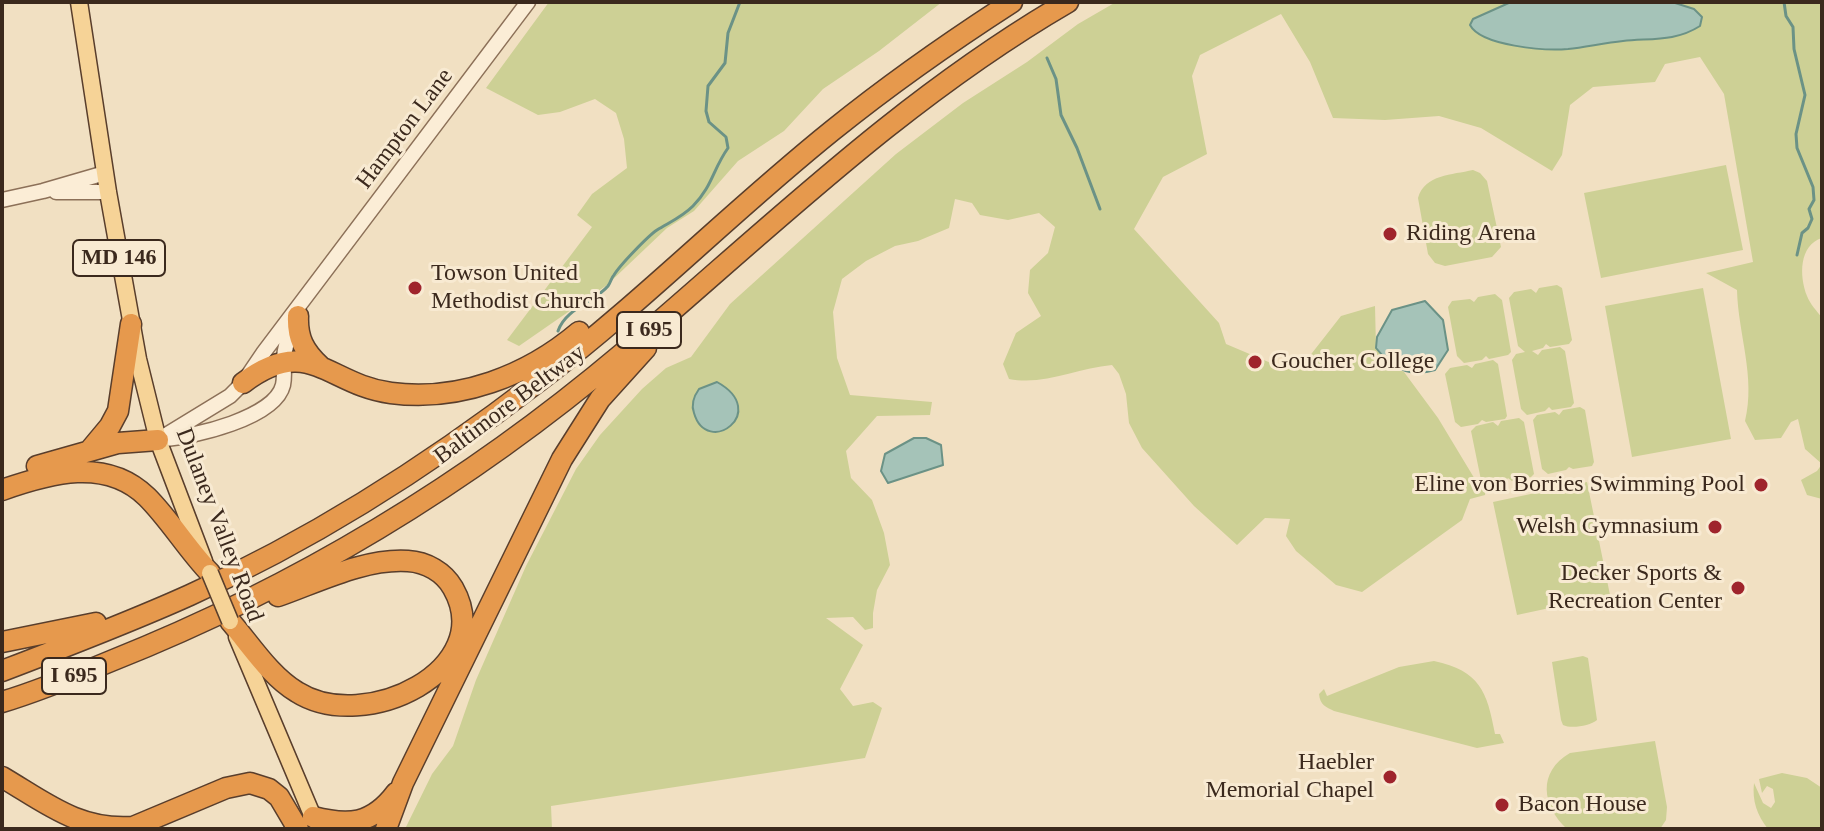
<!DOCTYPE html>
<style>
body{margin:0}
#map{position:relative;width:1824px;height:831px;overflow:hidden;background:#f1e0c2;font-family:Georgia,serif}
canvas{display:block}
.frame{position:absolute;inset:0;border:4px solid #3b291d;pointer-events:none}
</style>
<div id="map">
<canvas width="1824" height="831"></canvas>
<div class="frame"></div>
</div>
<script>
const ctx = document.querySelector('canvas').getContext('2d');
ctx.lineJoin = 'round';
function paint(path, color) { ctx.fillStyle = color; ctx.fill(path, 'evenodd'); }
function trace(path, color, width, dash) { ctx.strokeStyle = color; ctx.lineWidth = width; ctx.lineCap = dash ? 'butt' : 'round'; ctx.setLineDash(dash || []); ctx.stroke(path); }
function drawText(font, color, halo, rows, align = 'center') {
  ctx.font = font + ' Georgia,serif'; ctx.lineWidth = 6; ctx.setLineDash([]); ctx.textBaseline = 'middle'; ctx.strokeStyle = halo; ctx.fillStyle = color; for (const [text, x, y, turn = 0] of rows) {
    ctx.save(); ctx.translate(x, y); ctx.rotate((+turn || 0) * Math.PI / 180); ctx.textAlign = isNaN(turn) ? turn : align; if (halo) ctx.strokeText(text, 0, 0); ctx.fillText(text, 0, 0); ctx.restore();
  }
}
const green = new Path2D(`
 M549,2H942L879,51L823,89L784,131L738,161L694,211L667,228L607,285L519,346L507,340L592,227L577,215L592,194L627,168L624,139L616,113L595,99L560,112L538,115L486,88Z
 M1116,2H1822V238C1799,245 1799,276 1807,296C1810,304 1817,311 1822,318V499L1807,495L1801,480L1817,471L1822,464L1805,449L1798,419L1791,422L1781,438L1755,440L1745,421C1756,377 1738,334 1737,290L1706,273L1753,262L1724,94L1700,57L1665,64L1655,82L1593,87L1570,105L1562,155L1552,171L1481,128L1439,116L1385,120L1333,118L1310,62L1281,14L1200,55L1192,76L1207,154L1163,177L1134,229L1219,323L1226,344L1278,366L1305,362L1341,316L1375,306L1376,348L1388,363L1404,372L1438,418L1476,481L1486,487L1485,495L1470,499L1462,520L1362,592L1336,585L1296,551L1286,536L1290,519L1265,518L1237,545L1194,506L1142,448L1129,423L1126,394L1119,374L1112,365C1077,368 1044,386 1009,379L1003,364L1016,333L1041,316L1028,293L1030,270L1048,253L1055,227L1039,213L1008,220L980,215L972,203L955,199L949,228L918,241L895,246L866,261L842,279L833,312L837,358L850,395L932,402L930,415L877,416L846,451L851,478L872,500L884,533L890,565L877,590L873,613V628L865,630L853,617L826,618L863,645L840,689L853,706L873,702L882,708L865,758L551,806L552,829H405L432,774L453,746L476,680L526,566L576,469L600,435L642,389L666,368L691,357L730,304L896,154L963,103L1027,62L1078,24Z
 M1726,165L1743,250L1601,278L1584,193Z
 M1473,170L1480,173L1487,181L1501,247L1492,257L1445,266L1435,263L1428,254L1418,198C1425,174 1452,175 1473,170Z
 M1557,285L1562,288L1572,340L1569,344L1550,347L1546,344L1543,348L1532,351L1538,355L1542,350L1560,347L1565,351L1574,403L1571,407L1552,410L1549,407L1545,411L1527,415L1521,409L1512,360L1516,354L1525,352L1518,346L1509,298L1514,292L1531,289L1536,293L1539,288Z
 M1703,288L1731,439L1632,457L1605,306Z
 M1495,294L1502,300L1511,352L1508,355L1489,359L1486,356L1482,360L1464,363L1457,356L1448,307L1452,301L1470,299L1474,302L1478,297Z
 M1493,360L1498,364L1507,416L1505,419L1486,422L1482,420L1478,424L1461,427L1455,422L1445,374L1450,368L1467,365L1472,368L1475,364Z
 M1580,407L1585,410L1594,462L1592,466L1573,469L1569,467L1566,470L1548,474L1542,469L1533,420L1537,415L1555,412L1559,415L1563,410Z
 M1519,418L1524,422L1534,474L1531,477L1512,481L1508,478L1505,482L1486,485L1481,480L1471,431L1476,426L1493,422L1498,426L1501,421Z
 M1587,482L1610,595L1517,615L1493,502Z
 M1583,656L1588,658L1597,720C1590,726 1571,729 1563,725L1561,720L1552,662Z
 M1434,661C1480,671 1487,691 1495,734H1500L1504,743L1477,748L1334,711C1326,707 1320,705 1319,694L1324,689L1327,696L1399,667Z
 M1655,741L1667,807L1666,820L1660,829H1567C1542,806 1537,772 1570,753Z
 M1782,773L1807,778L1822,788V826L1819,829H1768C1757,815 1752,801 1754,783L1763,803L1771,808L1775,802L1773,789L1767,786L1762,793L1759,779Z`);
const water = new Path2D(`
 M1511,2H1672L1694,9L1702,17L1700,26C1675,42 1650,38 1623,41C1604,43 1586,47 1568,49C1545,51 1481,46 1470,25L1473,19Z
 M1425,301L1443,320L1448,350L1435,370C1409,378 1392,368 1376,348L1377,337L1392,310Z
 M717,382C771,412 707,458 694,413C691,405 694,396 699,389Z
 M914,438H926L941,445L943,465L888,483L881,471L885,454Z`);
const stream = new Path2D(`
 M1784,2L1786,16L1793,27L1794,49L1805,95L1796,134L1797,148L1813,187L1814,200L1809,209L1812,219L1808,228L1802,233L1797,255
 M1047,58L1056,79L1061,115L1077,148L1100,209
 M558,331C566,308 595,302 608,286C611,282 611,278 614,275C620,265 648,236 657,230C670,222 682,217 693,206C712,187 713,169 728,148L726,137L709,122L706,111L708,86L725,63L728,33L740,2`);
const tertiary = new Path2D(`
 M56,192H108
 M2,200L43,191L105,173
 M163,439C194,437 275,418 283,385C285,376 283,368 284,360C284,345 291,332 297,318
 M158,440L230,396L243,383L264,352L528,2`);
const primary = new Path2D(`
 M79,2L108,192L138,359L158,440L204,561
 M237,637L313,817L319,824`);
const motorway = new Path2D(`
 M298,316C297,338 304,351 320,366
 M243,383C309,333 328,385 391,393C459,402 527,376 579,332
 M90,450L110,426L118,411L131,324
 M37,466L118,443L158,440
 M2,490C50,473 106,457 147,497C170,520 187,549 210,573
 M230,621C250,644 270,676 297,692C365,735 499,669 453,588C444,572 426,562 408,561C365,558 318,582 278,596
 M2,642L96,623
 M2,671C65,647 128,623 190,595C314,539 431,464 539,381C642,303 732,211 833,130C890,84 950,42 1012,2
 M2,702C39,691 75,676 111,661C297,587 470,482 623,353C769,229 901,99 1068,2
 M2,777C46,803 79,831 133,827L226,788L250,783L269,789L279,797L298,829
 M313,817C348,826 372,825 396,793
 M386,829L403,783L562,459L600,399L646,348`);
const primaryBridge = new Path2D(`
 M210,573L230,621`);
const markers = [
 [1390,234,8,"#9f242c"],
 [415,288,8,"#9f242c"],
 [1255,362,8,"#9f242c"],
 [1761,485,8,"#9f242c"],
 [1715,527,8,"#9f242c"],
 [1738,588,8,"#9f242c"],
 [1390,777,8,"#9f242c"],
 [1502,805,8,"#9f242c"]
];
const shields = [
 [119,258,92],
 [649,330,64],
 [74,676,64]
];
const shieldNames = [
 ["MD 146",119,258],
 ["I 695",649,330],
 ["I 695",74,676]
];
const streetNames = [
 ["Hampton Lane",405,129,-53],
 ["Baltimore Beltway",510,405,-37],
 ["Dulaney Valley Road",219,525,69]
];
const poiNames = [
 ["Riding Arena",1406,234],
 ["Towson United",431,274],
 ["Methodist Church",431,302],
 ["Goucher College",1271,362],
 ["Eline von Borries Swimming Pool",1745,485,"right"],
 ["Welsh Gymnasium",1699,527,"right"],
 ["Decker Sports &",1722,574,"right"],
 ["Recreation Center",1722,602,"right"],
 ["Haebler",1374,763,"right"],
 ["Memorial Chapel",1374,791,"right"],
 ["Bacon House",1518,805]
];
paint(green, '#cdd095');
paint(water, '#a5c3b8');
trace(water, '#6b9286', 2);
trace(stream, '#6b9286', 3);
trace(tertiary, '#8c7058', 17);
trace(primary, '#593e2c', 19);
trace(motorway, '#593e2c', 23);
trace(tertiary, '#fbedd6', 14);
trace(primary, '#f6d397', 16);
trace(motorway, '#e6994d', 20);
trace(primaryBridge, '#593e2c', 19, []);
trace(primaryBridge, '#f6d397', 16);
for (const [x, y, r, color] of markers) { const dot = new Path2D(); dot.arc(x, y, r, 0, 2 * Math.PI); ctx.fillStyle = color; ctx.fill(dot); trace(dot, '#f8ead2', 3); }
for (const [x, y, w] of shields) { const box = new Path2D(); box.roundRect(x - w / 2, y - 18, w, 36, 6); ctx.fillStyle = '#f8ead2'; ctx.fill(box); trace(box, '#3b291d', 2); }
drawText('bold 22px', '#3b291d', null, shieldNames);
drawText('24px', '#3b291d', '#f8ead2', streetNames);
drawText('24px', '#3b291d', '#f8ead2', poiNames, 'left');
</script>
